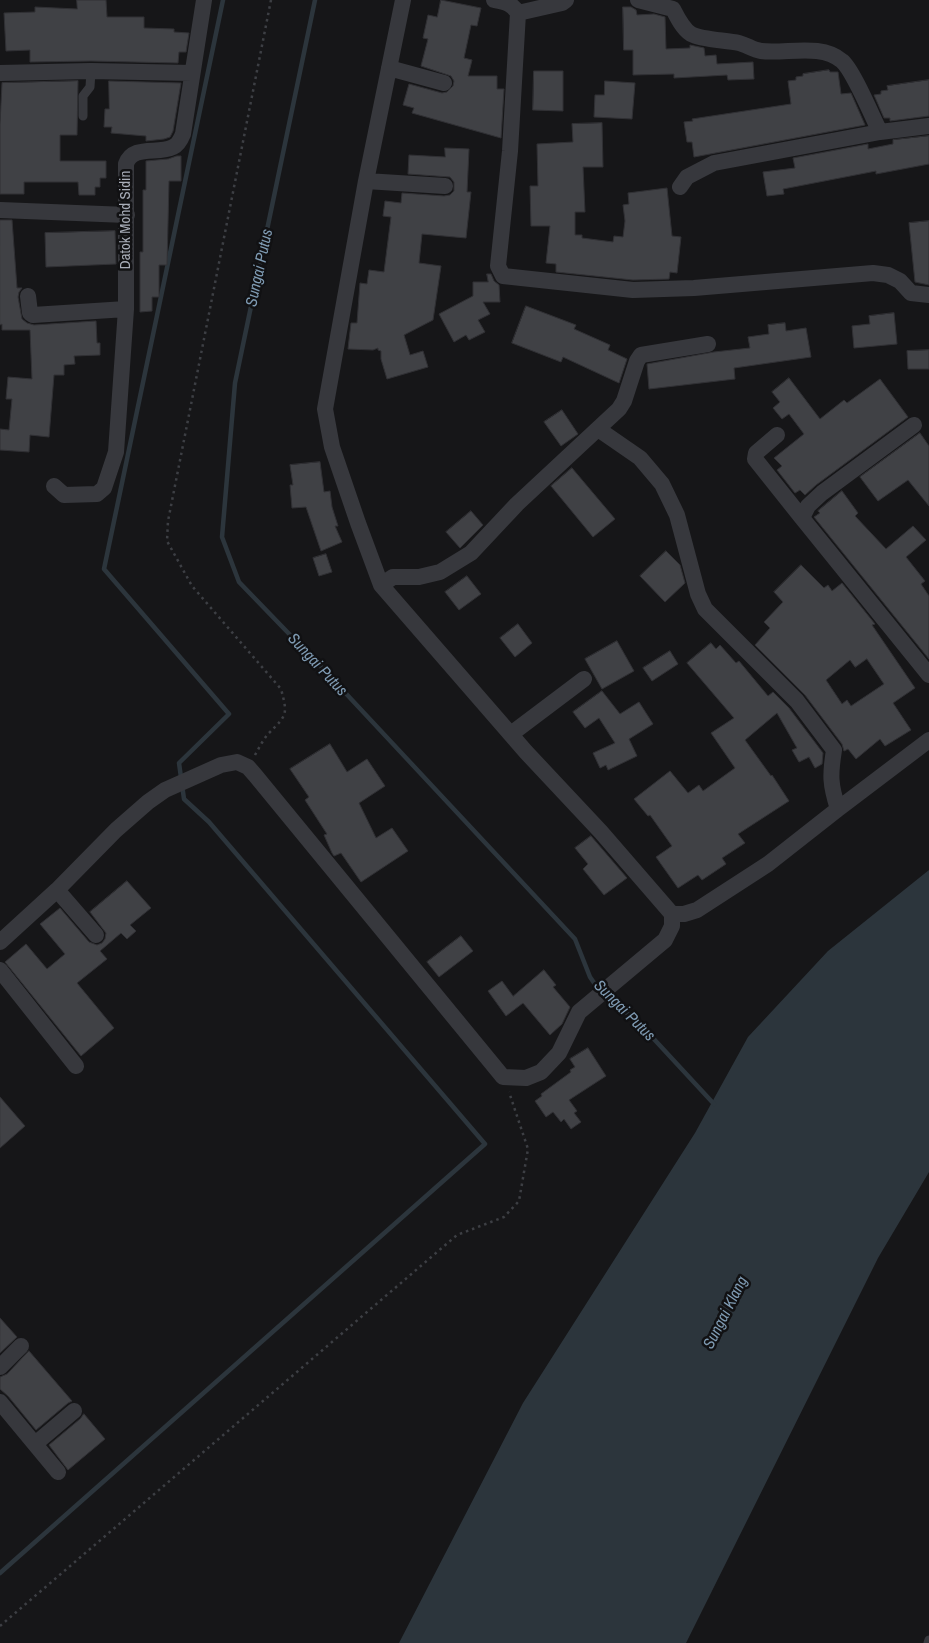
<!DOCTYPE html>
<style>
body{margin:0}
canvas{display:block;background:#161618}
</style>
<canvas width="929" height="1643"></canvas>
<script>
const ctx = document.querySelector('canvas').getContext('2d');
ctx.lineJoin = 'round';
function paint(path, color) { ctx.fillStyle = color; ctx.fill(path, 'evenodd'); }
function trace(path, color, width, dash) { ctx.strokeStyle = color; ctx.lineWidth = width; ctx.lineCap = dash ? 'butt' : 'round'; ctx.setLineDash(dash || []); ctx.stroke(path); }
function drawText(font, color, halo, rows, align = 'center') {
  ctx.font = font + ' "Archivo Narrow",sans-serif'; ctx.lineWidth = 5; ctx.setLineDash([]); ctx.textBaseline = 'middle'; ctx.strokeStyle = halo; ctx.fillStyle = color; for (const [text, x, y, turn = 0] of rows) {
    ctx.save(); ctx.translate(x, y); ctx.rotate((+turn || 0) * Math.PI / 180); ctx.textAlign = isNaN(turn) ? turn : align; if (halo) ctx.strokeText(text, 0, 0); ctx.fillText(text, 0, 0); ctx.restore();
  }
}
const water = new Path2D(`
 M929,870V1172L878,1258L686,1643H399L523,1403L695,1133L748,1037L828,951Z`);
const stream = new Path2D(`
 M315,0L235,383L222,537L239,582L324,670L575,939L590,977L599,990
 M605,995L640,1024L714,1104
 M0,1573L485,1144L209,822L184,799L179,763L229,714L104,569L223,0`);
const building = new Path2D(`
 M77,0H106L107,17H144V28L174,29V32L189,33L186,52H179L178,63L91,61L30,62V50L6,51L4,13L35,12V7L77,9Z
 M441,0L481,8L477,26L471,25L464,58L472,60L468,76H497V89H504L501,138L412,113L414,108L403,105L409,84L442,93L447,92L453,86L454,81L451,76L421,66L428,39L423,38L428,15L437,17Z
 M623,7H631L636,10L637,15L654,14L665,17L666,49L690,48V45L704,48L705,56L716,55L717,64L753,62L754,79L728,80L727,75L674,78V74L633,75V50H624Z
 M829,70L830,72H838L841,94L851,93L865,125L694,157L692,142H687L684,122L693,121L692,119L791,104L788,81L796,80V77L803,76V74Z
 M534,71H563V111L533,110Z
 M929,80V116L890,121V118H884L874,95L881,94V91L888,90L887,86Z
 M78,81L77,135H60V161H106V178H100V187H95V195H79L78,182H24V194H0V124L2,83Z
 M109,81L181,83L173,131L170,137L164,139L146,141V136L111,133L112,127H104L105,109H109Z
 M605,81L635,83L632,119L594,117L595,95H604Z
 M602,123L603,167H583L585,212H575V235H582V238L613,242L614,236L623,237L625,221L623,205L629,204L628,193L667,188L672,236L681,237L677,273L670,272L669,279L633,280L556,272V264L546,263L550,226H531L530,186H538L537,144L573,142L572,124Z
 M929,136V164L876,174V171L783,189L784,194L767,196L763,172L795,168L793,158L868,144V149L893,144V140Z
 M445,148L469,149L467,192H471L466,238L422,234L419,263L441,266L433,320L404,335L410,355L423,351L428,367L387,379L381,359V351L378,350V348L373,350L348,349L351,323H357L360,283L367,284L369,270L384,272L391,217L383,216L385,201L401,203L402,193L444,196L450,195L454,191V182L450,177L408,174L409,155L445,157Z
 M177,156H181V181H169L167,265H159V297H152V311L140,312V252H143V190H146V161L168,159Z
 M0,220H12L17,288H22L19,292L18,297L22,319L27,323L34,325L96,321L97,343H100V355L74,356L75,364L64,365V375H54L49,437L30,435L29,452L0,450V429L9,430L12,399H6L8,377L32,379L30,330H2V324L0,325Z
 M929,221V285L915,282L909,223Z
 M115,231L116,264L46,267L45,233Z
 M487,274H491L494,281L499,285L500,302H483L490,314L478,320L485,332L469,340L466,335L454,342L439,314L473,296V282H488Z
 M526,306L576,325L574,329L610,345L608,350L627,359L619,383L563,357L561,362L512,343Z
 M894,313L897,344L854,348L852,326L870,324L869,316Z
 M785,323L786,331L806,328L811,357L734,368L735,379L649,389L647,364L714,352L750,348L748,337L769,334L768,325Z
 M929,350V369H908L907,351Z
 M789,378L820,419L844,400L847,403L880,379L908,417L816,485L805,495L800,490L795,493L777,470L782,466L774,458L804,434L789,414L782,419L773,408L780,402L772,392Z
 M562,410L578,434L561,446L544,422Z
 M920,433L929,446V506L908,480L878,501L860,477Z
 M320,462L324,492L330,491L332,507L338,526H335L342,542L321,551L306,507L292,508L290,485H293L290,465Z
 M572,468L615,519L593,537L551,486Z
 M842,491L858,513L855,516L886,549L913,526L926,540L906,557L925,581L921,584L929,596V659L814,517L820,513L818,511Z
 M471,511L483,525L460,548L446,532Z
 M666,551L680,565L685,583L665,602L640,576Z
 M326,554L332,572L319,576L313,558Z
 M801,565L824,588L828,585L832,591L842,583L875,624L872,625L915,688L893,703L911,730L885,746L880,739L856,759L848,749L844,751L842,744L805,695L755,645L770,628L764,622L783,602L774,592ZM867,659L884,684L851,706L847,700L842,704L826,680L850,660L855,667Z
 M467,576L481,594L459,610L445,592Z
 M518,624L532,643L515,657L500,638Z
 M617,641L634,671L602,689L585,659Z
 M711,643L716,649L720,645L736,663L739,661L768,696L773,692L789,708L823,753L822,764L815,768L809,757L799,762L792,750L797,748L777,713L745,740L771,776L772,775L789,801L738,834L745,843L722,858L726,864L702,880L698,875L678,888L656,857L672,846L650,815L648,816L634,799L670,771L688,793L699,785L703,791L735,768L711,733L734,718L687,663Z
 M670,651L678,664L652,681L643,668Z
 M602,691L620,714L639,702L653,724L629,739L637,756L608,770L606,765L600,768L593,753L615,743L599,718L585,728L573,712Z
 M330,744L347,772L367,759L385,786L359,803L376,838L392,828L408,851L361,882L341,853L334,856L332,853L324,835L327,834L305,800L309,797L290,769Z
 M591,836L627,878L604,895L583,869L588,864L575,848Z
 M127,881L151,908L130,925L136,931L127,939L121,933L100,951L107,959L77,983L114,1028L81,1056L5,962L26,944L47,969L65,954L40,924L60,908L89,942L97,945L102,943L105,939L106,933L90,912Z
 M461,936L473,951L439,977L427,962Z
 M544,970L556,985L553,987L570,1007L562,1024L550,1035L523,1003L506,1016L488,991L502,981L513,996Z
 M588,1048L606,1076L569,1100L577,1111L574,1113L581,1122L571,1129L564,1119L561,1122L553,1112L546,1117L535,1101L542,1096L541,1094L571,1072L570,1070L575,1067L570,1059Z
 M0,1097L25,1126L0,1148Z
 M0,1318L17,1337L0,1353Z
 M29,1351L72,1401L68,1403L36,1430L8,1396L0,1389V1377L7,1374Z
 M84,1414L105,1439L68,1470L49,1445L80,1419Z`);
const path = new Path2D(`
 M255,755C259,748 263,740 268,734C287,715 288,715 281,689L192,586L167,541L168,521L271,0
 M0,1626L457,1235L504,1217L519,1201L528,1149L509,1092`);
const lane = new Path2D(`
 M83,116V96L90,87L91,71
 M928,1643L929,1640`);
const street = new Path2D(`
 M403,0L366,181L325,409L332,447L358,523L381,585L526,752L601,832L672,914H684L697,910L768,864L838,809L929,740
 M494,0C505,2 512,3 518,13L510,151L498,266L503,276L633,290L694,288L873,273L888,275L900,281L911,293L929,295
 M638,0L673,9C677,17 683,29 691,34C702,40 726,40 739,43C747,45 753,50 761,51C787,54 821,43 842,61C853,70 872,116 880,132
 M518,13L562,3L566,0
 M389,68L444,83
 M0,73L91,71L192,73
 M366,181L445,186
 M680,187L687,177L714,163L880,132L929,126
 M0,210L127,215
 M28,296L30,313L33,315L126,309
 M914,425L822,493L808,506L802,518L929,675
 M598,429L640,458L662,484L677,515L698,594L705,609L797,701L834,750C830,775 830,784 838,809
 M777,435L756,453L755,459L802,518
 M54,486L64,495L97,494L104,488L116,452L126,309V164C133,144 158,155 173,147C178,145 181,139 183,134L204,0
 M381,585L393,577H419L440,572L471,553L517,504L619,409L624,401L637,361L641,355L708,344
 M511,734L584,679
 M57,890L96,935
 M0,942L57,890L116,830L148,802L165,790L221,765L237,762L248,767L255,775L503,1077L526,1078L541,1072L559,1053L579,1012L665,940L672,926V914
 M0,970L76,1066
 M0,1367L21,1346
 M0,1402L58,1472
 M35,1444L74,1411`);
const streetNames = [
 ["Datok Mohd Sidin",126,220,-90]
];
const waterNames = [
 ["Sungai Putus",260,268,-78],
 ["Sungai Putus",317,665,47],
 ["Sungai Putus",624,1011,45],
 ["Sungai Klang",726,1313,-63]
];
paint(water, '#2c353c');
trace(stream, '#2c353c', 4.5);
paint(building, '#404145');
trace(building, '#303034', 1);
trace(path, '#3d3f44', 2.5, [2.5, 4]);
trace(lane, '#37383d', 9);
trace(street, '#37383d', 16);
drawText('15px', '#a8adb8', '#111113', streetNames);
drawText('italic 16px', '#7f9bb3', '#111113', waterNames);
</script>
